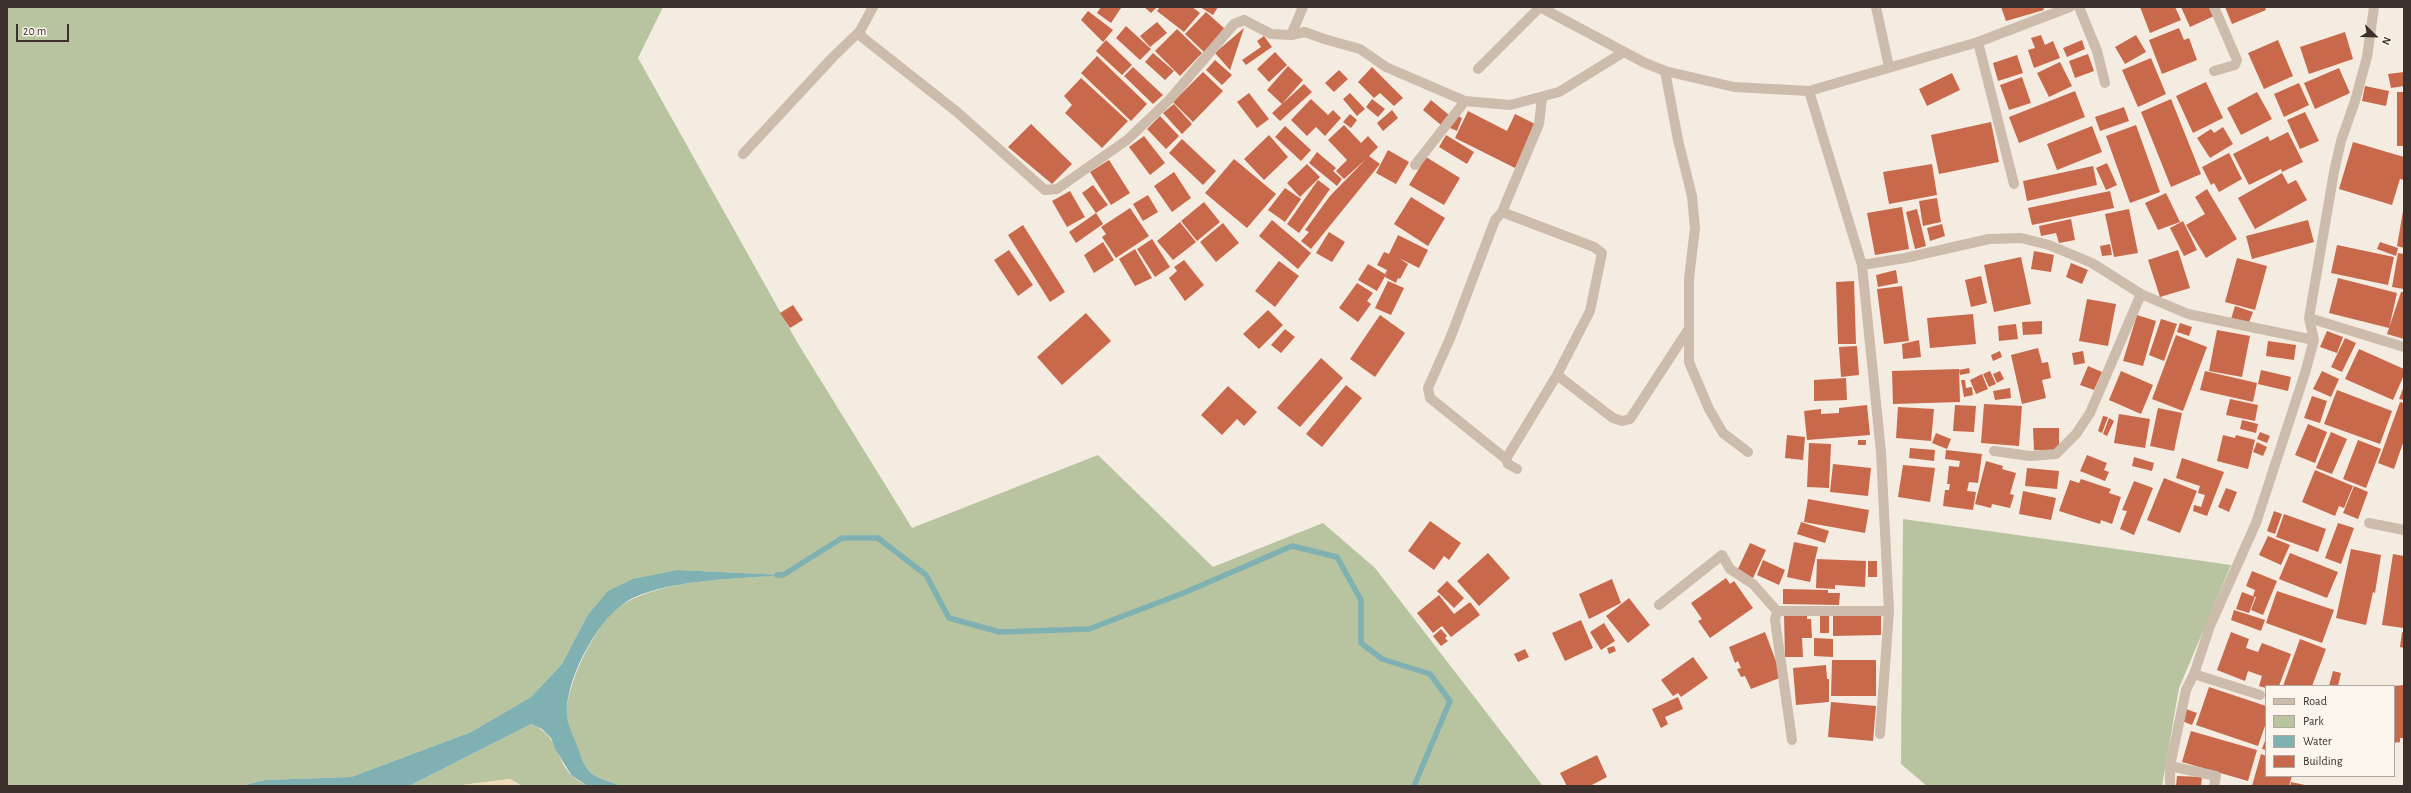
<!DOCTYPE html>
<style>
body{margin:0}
#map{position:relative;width:2411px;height:793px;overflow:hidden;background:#f4ebe1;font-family:"Alegreya Sans",sans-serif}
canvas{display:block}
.frame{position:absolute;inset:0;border:8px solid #3b302b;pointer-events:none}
.legend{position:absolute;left:2265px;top:685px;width:130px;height:92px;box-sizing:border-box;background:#fbf5ee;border:1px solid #aea6a0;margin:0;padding:5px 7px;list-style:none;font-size:12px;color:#3b302b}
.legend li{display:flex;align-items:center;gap:8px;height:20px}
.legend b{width:20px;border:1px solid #aea6a0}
.north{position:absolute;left:2355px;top:16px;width:40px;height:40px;-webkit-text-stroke:3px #fbf5ee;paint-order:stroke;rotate:113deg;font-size:11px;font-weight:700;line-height:16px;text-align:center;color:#3b302b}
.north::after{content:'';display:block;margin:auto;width:14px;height:18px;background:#3b302b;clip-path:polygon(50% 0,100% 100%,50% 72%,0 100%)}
.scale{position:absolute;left:16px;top:24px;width:53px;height:18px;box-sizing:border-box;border:2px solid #3b302b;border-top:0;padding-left:5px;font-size:12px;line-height:14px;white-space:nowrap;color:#3b302b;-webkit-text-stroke:3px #fbf5ee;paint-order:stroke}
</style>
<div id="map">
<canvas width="2411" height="793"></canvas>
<div class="frame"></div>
<ul class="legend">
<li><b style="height:5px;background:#cdbbac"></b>Road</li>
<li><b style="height:11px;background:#b8c4a0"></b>Park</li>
<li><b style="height:11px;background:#7fb0b2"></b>Water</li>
<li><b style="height:11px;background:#c8694b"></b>Building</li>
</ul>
<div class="north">N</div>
<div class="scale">20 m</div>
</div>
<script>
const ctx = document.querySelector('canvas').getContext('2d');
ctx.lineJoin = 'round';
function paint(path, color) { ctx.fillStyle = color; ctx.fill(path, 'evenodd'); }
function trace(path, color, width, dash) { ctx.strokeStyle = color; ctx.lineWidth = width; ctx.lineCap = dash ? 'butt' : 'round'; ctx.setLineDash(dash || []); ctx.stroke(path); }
const green = new Path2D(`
 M7,7H663L638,58L797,342L912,528L1098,455L1213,567L1323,523L1375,568L1543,786H621C613,782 598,779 591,773C583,765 568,729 567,718C564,687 598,617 625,603C672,578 728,580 779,575L678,570L587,616L562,664L531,697L471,732L351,777L265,780L240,786H7Z
 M1903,519L2231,565L2179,688L2162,786H1927L1901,764Z
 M531,724C559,736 554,757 572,776C576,780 583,783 588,786H522L510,779L454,786H409Z`);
const sand = new Path2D(`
 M510,779L522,786H454H455Z`);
const water = new Path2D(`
 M678,570L783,575C741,579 658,579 623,604C595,624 564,682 567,717C568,726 574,737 577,746C580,754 584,766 591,773C598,779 613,782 621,786H588L572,776L555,749L551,738L542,729L531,724L409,786H240L265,780L351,777L471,732L531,697L562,664L587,616L608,591L633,579Z`);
const stream = new Path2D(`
 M777,575H783L842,538H878L926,575L949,618L1000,632L1089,629L1186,592L1292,546L1337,557L1361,600V643L1382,659L1430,674L1450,701L1414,786`);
const building = new Path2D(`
 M1101,7H1119L1121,8L1111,23L1097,13Z
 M1144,7H1157L1151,13Z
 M1160,7H1192L1200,13L1184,32L1157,11Z
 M1200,7H1218L1213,15Z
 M2001,7H2043L2044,10L2006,21Z
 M2140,7H2175L2181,20L2150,33Z
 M2181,7H2211L2214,16L2190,27Z
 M2225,7H2265L2266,10L2232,24Z
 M1088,11L1113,30L1103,42L1081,20Z
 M1206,12L1225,29L1204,52L1185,34Z
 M1157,22L1167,33L1150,47L1140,36Z
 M1126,26L1151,49L1140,60L1116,38Z
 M1244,28L1230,70L1215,53Z
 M2179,28L2184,40L2189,38L2197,60L2162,74L2149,40Z
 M1177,29L1202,53L1180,76L1155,51Z
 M2345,32L2353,59L2309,74L2300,47Z
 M2041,35L2045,45L2053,41L2060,58L2034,68L2028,50L2035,48L2031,38Z
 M2136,35L2146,52L2125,64L2115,47Z
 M1264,36L1272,47L1246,65L1242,60L1261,47L1257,41Z
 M1106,40L1132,65L1122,75L1096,51Z
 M2082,40L2085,49L2067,57L2063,48Z
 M2278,40L2293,76L2264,89L2248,53Z
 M1275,52L1287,65L1269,82L1257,69Z
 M1153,53L1174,71L1165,80L1145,62Z
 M2088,54L2094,71L2075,78L2069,61Z
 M2017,55L2023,73L1998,81L1993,63Z
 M1097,56L1147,104L1131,121L1081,73Z
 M2151,58L2166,94L2138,107L2122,70Z
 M1215,60L1232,75L1222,85L1206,70Z
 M2060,62L2072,86L2049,97L2037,73Z
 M1288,66L1303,80L1282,104L1267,90Z
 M1133,67L1163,95L1153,104L1124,76Z
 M1372,67L1403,98L1394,106L1380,93L1374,98L1358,82Z
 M2339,68L2350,93L2315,109L2304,83Z
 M1339,70L1348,79L1334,92L1325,83Z
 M1203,72L1223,91L1193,122L1173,102Z
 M2404,72V86L2391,88L2388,74Z
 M1952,73L1960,90L1927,106L1919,89Z
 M2022,77L2031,103L2009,110L2000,85Z
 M1081,78L1128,121L1102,148L1065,113L1072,105L1064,96Z
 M2206,82L2223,118L2193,133L2176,96Z
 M2299,83L2309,105L2284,117L2274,94Z
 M1304,84L1312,92L1280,121L1272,113Z
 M2365,86L2389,91L2386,106L2362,101Z
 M2075,91L2085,117L2019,143L2009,117Z
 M2257,92L2272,119L2241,135L2227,108Z
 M2397,92H2404V146H2397Z
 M1249,93L1269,119L1257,128L1237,102Z
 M1350,93L1365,109L1357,116L1343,99Z
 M1311,99L1328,115L1333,110L1341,118L1325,136L1316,127L1326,117L1307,136L1291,120Z
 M1372,99L1385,109L1378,117L1366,107Z
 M2171,99L2201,174L2171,187L2141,112Z
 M1431,100L1449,115L1441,125L1423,110Z
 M1174,104L1192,124L1182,134L1163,113Z
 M2124,107L2129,121L2100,131L2095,117Z
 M1392,110L1398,118L1383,131L1377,123Z
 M1468,111L1507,131L1515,114L1537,125L1515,168L1455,138Z
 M2305,112L2319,141L2300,149L2287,120Z
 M1350,114L1357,120L1351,128L1343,122Z
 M1456,115L1462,118L1457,131L1448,127Z
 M1160,116L1179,136L1166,149L1147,129Z
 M1991,122L1999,162L1939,174L1931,135Z
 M1031,124L1072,164L1052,184L1008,147Z
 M1344,125L1361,143L1368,136L1378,147L1369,156L1380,164L1311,249L1301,241L1309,232L1305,230L1330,196L1366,159L1344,179L1336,171L1347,160L1328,140Z
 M2136,125L2160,192L2130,203L2106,136Z
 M1285,126L1311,150L1301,161L1275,137Z
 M2092,126L2102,152L2057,170L2047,144Z
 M2223,127L2233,144L2210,158L2197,138L2211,129L2214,133Z
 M2288,132L2303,162L2282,172L2281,169L2249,185L2233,154L2268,136L2270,141Z
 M1269,135L1288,157L1264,180L1244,159Z
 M1446,135L1474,152L1467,164L1439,147Z
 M1144,136L1165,163L1150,175L1129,147Z
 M1182,139L1216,171L1203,185L1169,153Z
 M2353,142L2404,157V180L2400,179L2392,205L2339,189Z
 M1388,150L1409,162L1396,184L1376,173Z
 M1317,152L1336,168L1333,171L1342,179L1337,186L1309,163Z
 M2229,153L2242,179L2219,192L2214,183L2211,185L2202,167Z
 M1426,157L1460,178L1444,205L1409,185Z
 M1234,159L1276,194L1247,228L1205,193Z
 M1109,160L1130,193L1111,205L1090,172Z
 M2107,163L2117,185L2106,190L2096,168Z
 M1307,164L1320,177L1300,197L1287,183Z
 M1932,164L1937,195L1889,204L1883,172Z
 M2093,166L2097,185L2027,201L2023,181Z
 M1174,172L1191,198L1172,212L1154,186Z
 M2282,173L2288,184L2296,180L2307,200L2255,229L2238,198Z
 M1318,180L1330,189L1299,233L1287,224Z
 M1093,185L1108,205L1096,213L1082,193Z
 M1285,188L1301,199L1285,222L1268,210Z
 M2207,189L2237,239L2206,258L2186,225L2205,214L2195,197Z
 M1070,191L1085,217L1067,227L1052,201Z
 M2110,191L2114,208L2032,225L2028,208Z
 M2166,193L2180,222L2158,230L2145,203Z
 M1148,195L1158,212L1143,221L1133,204Z
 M1411,197L1445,218L1428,246L1394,224Z
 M1937,198L1941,222L1923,226L1919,201Z
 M1204,202L1220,222L1197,241L1181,221Z
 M1902,207L1909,249L1875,255L1867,213Z
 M1130,208L1149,236L1116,258L1102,237L1106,234L1101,227Z
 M1917,209L1926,246L1915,249L1906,212Z
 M2129,209L2138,253L2114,257L2105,214Z
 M2403,211H2404V248L2397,246Z
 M1096,213L1103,224L1076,243L1069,232Z
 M2071,219L2075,240L2059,243L2056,233L2041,236L2039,226Z
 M1272,220L1311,253L1298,269L1259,236Z
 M2308,220L2314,242L2252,259L2246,236Z
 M2183,221L2197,250L2184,256L2170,228Z
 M1180,222L1196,242L1173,260L1157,241Z
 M1223,223L1239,243L1216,262L1200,242Z
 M1942,224L1945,236L1930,241L1927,228Z
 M1023,225L1065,292L1050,302L1008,235Z
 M1329,232L1345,242L1332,262L1316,253Z
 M1398,235L1428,250L1419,268L1399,258L1408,264L1400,279L1398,278L1396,283L1385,277L1388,271L1377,291L1358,280L1368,264L1385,274L1387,270L1377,265L1384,252L1389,254Z
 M1152,239L1170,267L1155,277L1137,249Z
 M1103,242L1114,260L1094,273L1084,255Z
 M2380,242L2398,248L2396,256L2377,249Z
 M2110,244L2112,255L2102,256L2100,246Z
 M2337,245L2394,257L2388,285L2331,273Z
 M1135,249L1152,278L1135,286L1119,259Z
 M1009,250L1033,285L1018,296L994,260Z
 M2178,250L2190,288L2160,297L2148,260Z
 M2034,251L2054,255L2051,272L2031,269Z
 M2398,253L2404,254V289L2392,287Z
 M2021,257L2031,304L1994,312L1984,265Z
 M2237,258L2267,266L2255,310L2225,302Z
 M1184,260L1204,285L1185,301L1169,278L1177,271L1174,267Z
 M1279,261L1299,276L1275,307L1255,291Z
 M2071,263L2088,270L2082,284L2066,277Z
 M1896,270L1898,283L1878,287L1876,275Z
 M1981,276L1987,303L1971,307L1965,280Z
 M2338,278L2397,293L2389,328L2329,313Z
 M1388,281L1404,288L1391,315L1375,308Z
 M1854,281L1856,344H1838L1836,282Z
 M1357,283L1373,293L1367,301L1371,304L1358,322L1339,308Z
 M1902,286L1909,341L1884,344L1877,289Z
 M2401,292H2404V339L2387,334Z
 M2087,299L2116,304L2108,346L2079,341Z
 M793,305L803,320L790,328L780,313Z
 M2235,306L2253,312L2248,325L2231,319Z
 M1268,310L1283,325L1259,349L1243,334Z
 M1086,313L1111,341L1062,385L1037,357Z
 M1973,314L1976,344L1930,348L1927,318Z
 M1380,315L1405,333L1375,377L1350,359Z
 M2137,315L2156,321L2143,366L2123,361Z
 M2161,319L2177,324L2164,361L2149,355Z
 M2042,321V334L2023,335L2022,322Z
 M2180,323L2192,327L2189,336L2177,332Z
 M2016,324L2018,339L1999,341L1998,326Z
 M1285,329L1295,337L1281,353L1271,345Z
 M2217,330L2250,336L2242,377L2209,371Z
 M2327,331L2343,337L2337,353L2320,347Z
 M2176,335L2207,347L2183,411L2152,399Z
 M2345,338L2356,343L2342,372L2331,367Z
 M1919,340L1921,357L1903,359L1902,344Z
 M2268,341L2296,345L2294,360L2266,356Z
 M1857,346L1859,375L1841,377L1839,347Z
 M2038,348L2042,363L2048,362L2051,378L2042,380L2046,398L2022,404L2011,355Z
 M2359,349L2404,369V375L2393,400L2345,379Z
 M2000,351L2002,357L1993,361L1991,355Z
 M2083,351L2085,363L2074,365L2072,353Z
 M1321,358L1343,378L1300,427L1277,408Z
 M2088,366L2102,372L2094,390L2080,385Z
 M1969,368L1970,373L1960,375L1959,370Z
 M1959,369L1960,402L1893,404L1892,371Z
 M2261,370L2291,377L2288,391L2258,384Z
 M1990,371L1996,384L1989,387L1983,374Z
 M2000,371L2004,379L1997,383L1993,374Z
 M2121,371L2153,385L2141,414L2109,400Z
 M2205,371L2257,383L2253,402L2200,390Z
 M2322,371L2339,379L2331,397L2313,389Z
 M1982,374L1988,389L1976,394L1970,380Z
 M1846,378L1847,400L1814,401V380Z
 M1961,380H1965L1966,388L1972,387L1973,395L1964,397Z
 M1346,385L1362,398L1322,447L1306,434Z
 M1228,386L1257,412L1244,426L1237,419L1222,435L1201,415Z
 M2404,386V400L2399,399Z
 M2010,388L2011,398L1995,400L1993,391Z
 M2337,390L2392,411L2380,444L2324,424Z
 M2312,396L2327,401L2320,423L2304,418Z
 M2230,399L2258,405L2255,421L2226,415Z
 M2400,402L2404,403V440L2394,469L2378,463Z
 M1984,404L2022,406L2019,446L1981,443Z
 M1867,405L1870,435L1807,440L1804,411L1821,409V414L1839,413V408Z
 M1955,405L1976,406L1974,432L1953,431Z
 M1898,407L1934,409L1931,441L1896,438Z
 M2158,408L2182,413L2174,451L2150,446Z
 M2119,414L2150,419L2145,448L2114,443Z
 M2103,416L2108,417L2102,433L2098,431Z
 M2109,418L2114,421L2107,436L2103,434Z
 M2242,420L2258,424L2256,433L2240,429Z
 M2308,424L2327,432L2315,463L2295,455Z
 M2033,428H2059V450H2034Z
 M2260,432L2270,436L2267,443L2257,439Z
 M2331,432L2347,439L2332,474L2316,468Z
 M1936,433L1951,439L1947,449L1932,443Z
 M1787,435L1805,437L1803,460L1785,458Z
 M2223,435L2235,438L2236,435L2255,440L2248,469L2217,461Z
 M1858,440H1866V445H1858Z
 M2358,440L2381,449L2366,488L2343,479Z
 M2257,442L2267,447L2263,456L2253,452Z
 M1809,443L1831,444L1829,488L1807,487Z
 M1910,448L1935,450L1934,461L1909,458Z
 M1946,450L1982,454L1978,483L1969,482L1967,491L1976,492L1973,510L1943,506L1945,490H1949L1950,484H1947L1949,466L1959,467L1960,461L1945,459Z
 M2087,455L2107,463L2104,470L2109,472L2105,481L2080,471Z
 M2134,457L2154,463L2152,471L2132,466Z
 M2182,458L2224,472L2207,516L2193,511L2194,505L2201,507L2205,495L2198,493L2200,486L2176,478Z
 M1986,461L2003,466L2002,469L2016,473L2010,494L2014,495L2010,508L1992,504L1991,508L1975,504Z
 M1833,464L1871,468L1868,496L1830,492Z
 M1903,465L1935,468L1930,502L1898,497Z
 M2027,468L2059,471L2057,489L2025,486Z
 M2315,470L2353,486L2344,508L2339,506L2335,516L2302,502Z
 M2164,478L2197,491L2180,533L2147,520Z
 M2081,479L2111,489L2109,493L2121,497L2112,524L2101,520L2100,524L2059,511L2070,480L2079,483Z
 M2134,481L2153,488L2134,535L2120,529L2127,511L2122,510Z
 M2354,486L2368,492L2358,519L2343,513Z
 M2226,488L2237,492L2229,512L2218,507Z
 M2023,491L2056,498L2051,520L2019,514Z
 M1808,499L1869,510L1865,533L1804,522Z
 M2274,511L2282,514L2275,534L2267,531Z
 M2284,514L2326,529L2318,552L2276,537Z
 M1430,521L1461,543L1449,560L1444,556L1434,570L1408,551Z
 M1801,522L1829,531L1825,543L1797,534Z
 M2338,523L2354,528L2341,564L2325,558Z
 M2268,536L2290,545L2281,565L2259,555Z
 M1794,542L1818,547L1810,582L1787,577Z
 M1750,543L1766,550L1753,578L1737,571Z
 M2351,549L2381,555L2375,593L2373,592L2366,625L2336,618Z
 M1488,553L1510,578L1479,606L1457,581Z
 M2290,553L2338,572L2327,598L2279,579Z
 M2393,554L2404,556V628L2382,625Z
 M1817,559L1866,561L1865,587L1835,585V589L1816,588Z
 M1763,560L1785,570L1779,585L1757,575Z
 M1868,561H1877V577H1868Z
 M2252,571L2277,581L2263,615L2251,610L2256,597L2253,596L2255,590L2246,586Z
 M1726,578L1730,584L1734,581L1753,608L1710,638L1698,621L1702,619L1691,603Z
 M1612,579L1621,603L1589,619L1579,594Z
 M1447,581L1464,598L1454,608L1437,591Z
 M1783,589L1828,590V593H1840L1839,605L1783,604Z
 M2277,591L2334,610L2322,643L2266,623Z
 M2242,592L2255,597L2249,613L2236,609Z
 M1439,595L1454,614L1470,602L1480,615L1451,637L1442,626L1433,633L1417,613Z
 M1629,598L1650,625L1628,643L1606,616Z
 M2234,610L2265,620L2261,631L2231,620Z
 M1820,614H1829V633H1820Z
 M1881,614V635L1833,636V615Z
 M1784,615H1807V619H1811L1812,638H1802L1803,657H1785Z
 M1581,620L1593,648L1565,661L1552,633Z
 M1604,623L1615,641L1601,650L1590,632Z
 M1441,629L1447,636L1445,638L1448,641L1441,646L1433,636Z
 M1765,632L1782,677L1751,689L1745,676L1741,677L1737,669L1741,668L1738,661L1735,663L1729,647Z
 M2231,632L2249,639L2246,648L2258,652L2262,643L2291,654L2279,686H2266V688L2259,686L2262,676L2248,671L2245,681L2217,670Z
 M2402,632L2404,633V648L2400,647Z
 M1814,638L1833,639V657L1814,656Z
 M2300,639L2326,649L2312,686H2283Z
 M1614,646L1616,651L1609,654L1607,648Z
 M1525,649L1529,657L1518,662L1514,654Z
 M1693,657L1708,678L1681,697L1678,693L1673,696L1661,680Z
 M1832,660H1876V696H1831Z
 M1826,665L1827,679H1829V702L1796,705L1793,668Z
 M2333,671L2341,673L2338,686H2329Z
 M2404,685V738H2400V742L2394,743V686Z
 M2209,687L2266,706V723L2258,746L2196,725Z
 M1678,697L1683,709L1665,717L1668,724L1661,728L1652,709Z
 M1831,702L1876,706L1873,741L1828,737Z
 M2186,709L2197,713L2192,725L2182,721Z
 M2191,731L2257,750L2248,781L2182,762Z
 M2266,738V750L2262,749Z
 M2261,754L2266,756V776H2292L2289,786H2252Z
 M1597,755L1607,777L1590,786H1567L1560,773Z
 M2177,776L2202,777L2201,786H2176Z
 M2291,782L2305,785L2304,786H2290Z`);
const minor = new Path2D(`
 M873,7L860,31L862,37L957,112L1045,190L1057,189L1127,140L1170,99L1234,24L1244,20L1271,34L1291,35L1305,32L1324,39L1360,49L1386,67L1465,101L1510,105L1559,92L1624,52
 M1540,7L1645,63L1665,71L1734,87L1809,91L1978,42L2070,7
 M1876,7L1889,67
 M2079,7L2097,51L2105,83
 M2214,7L2237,60L2235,65L2214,71
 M1291,35L1303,7
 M1978,42L2014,184
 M1478,69L1540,7
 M1665,71L1678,140L1692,196L1695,228L1689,279V362L1709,409L1723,433L1748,452
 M1809,91L1862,265L1881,452L1889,611L1880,734
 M743,154L833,57L860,31
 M1415,165L1465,101
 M1502,212L1594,247L1602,253L1590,311L1557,375L1613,418L1622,421L1630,419L1688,330
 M1862,265L1905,258L1989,239L2021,238L2049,245L2092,263L2141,294L2188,314L2314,340
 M2309,318L2404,347
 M1994,451L2030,456L2056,454L2076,434L2090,413L2141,294
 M1506,459L1430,398L1428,388L1451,336L1495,220L1502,212L1539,124L1542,98
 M1517,469L1508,464L1506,459L1557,375
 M2369,523L2404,530
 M1659,605L1722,555L1730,569L1753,584L1777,611
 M2194,674L2260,695
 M1792,740L1775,620L1777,611H1889
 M2170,766L2216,776L2214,786
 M2170,786V766L2186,690L2194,674L2210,626L2256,523L2305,373L2314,340L2309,318L2334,172L2341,141L2355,101L2367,57L2374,7`);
paint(green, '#b8c4a0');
paint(sand, '#efdcb8');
paint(water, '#7fb0b2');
trace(stream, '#7fb0b2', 5.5);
paint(building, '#c8694b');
trace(minor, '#cdbbac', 10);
</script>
